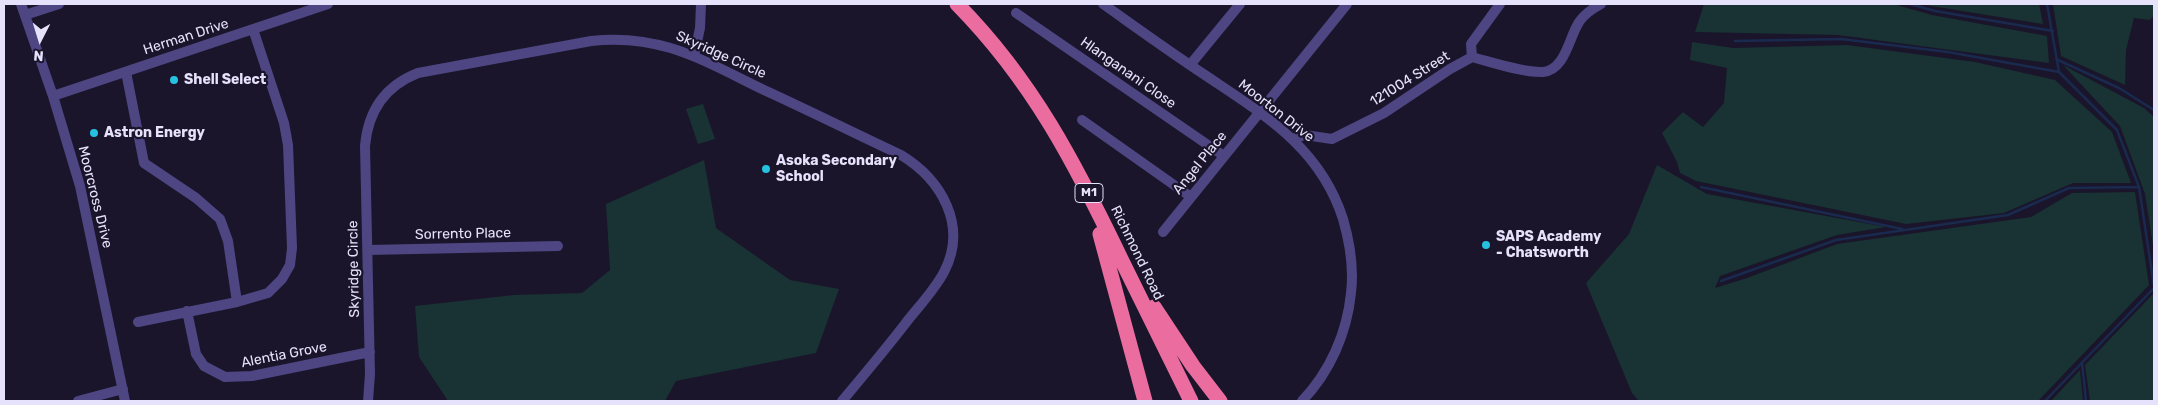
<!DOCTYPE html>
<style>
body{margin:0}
#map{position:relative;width:2158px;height:405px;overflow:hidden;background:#1a152a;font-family:Rubik,sans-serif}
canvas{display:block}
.frame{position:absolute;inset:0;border:5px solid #e6e2fb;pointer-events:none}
.north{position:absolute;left:15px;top:15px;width:50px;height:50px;-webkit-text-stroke:4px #1a152a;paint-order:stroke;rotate:185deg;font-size:14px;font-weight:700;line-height:20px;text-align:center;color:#e6e2fb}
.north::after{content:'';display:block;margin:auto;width:18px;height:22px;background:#e6e2fb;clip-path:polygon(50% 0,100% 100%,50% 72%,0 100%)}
</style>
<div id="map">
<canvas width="2158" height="405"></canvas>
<div class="frame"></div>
<div class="north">N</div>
</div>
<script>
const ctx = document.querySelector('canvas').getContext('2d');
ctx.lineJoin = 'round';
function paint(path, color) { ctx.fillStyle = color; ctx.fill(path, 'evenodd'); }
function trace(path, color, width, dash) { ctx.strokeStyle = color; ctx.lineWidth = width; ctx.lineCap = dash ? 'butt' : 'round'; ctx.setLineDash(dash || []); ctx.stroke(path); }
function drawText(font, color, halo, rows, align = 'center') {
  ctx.font = font + ' Rubik,sans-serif'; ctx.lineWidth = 4.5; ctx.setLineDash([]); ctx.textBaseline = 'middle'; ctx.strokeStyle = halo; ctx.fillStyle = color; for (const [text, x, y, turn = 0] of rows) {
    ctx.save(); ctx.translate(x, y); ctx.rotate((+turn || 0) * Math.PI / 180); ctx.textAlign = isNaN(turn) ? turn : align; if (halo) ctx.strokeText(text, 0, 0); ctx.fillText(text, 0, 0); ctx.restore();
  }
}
const green = new Path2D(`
 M1704,4H1893L1932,15L2047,36L2049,63L1838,35L1695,32Z
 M1925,4H2039L2043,24L1931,6Z
 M2053,4H2154V15L2150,20L2134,18L2126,50L2125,85L2061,56Z
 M1692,42L1733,48L1847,45L1975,62L2055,80L2112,132L2131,183H2073L2004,213L1906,224L1696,181L1680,173L1677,162L1662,133L1683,112L1703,127L1724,103L1727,68L1690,60Z
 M2063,65L2144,108L2154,117V252L2145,194L2120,126Z
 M703,104L715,139L698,144L686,109Z
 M704,160L716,228L790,280L839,289L816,353L676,381L665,401H448L419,357L415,306L514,295L582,293L610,270L606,204Z
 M1657,165L1707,194L1886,227L1837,235L1720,276L1715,288L1747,278L1837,244L2031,217L2072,193L2135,192L2149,285L2038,401H1639L1632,393L1586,283L1629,234Z
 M2154,293V401H2090L2085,365Z
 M2080,370L2083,401H2051Z`);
const stream = new Path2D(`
 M1910,4L1935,11L2053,31
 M2047,4L2059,72L2117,130L2139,187L2154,286
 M1735,41L1841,39L1948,52L2059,72
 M2058,60L2119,88L2154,110
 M1701,187L1902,229
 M1721,281L1836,240L2008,215L2069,188L2139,187
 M2082,363L2086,401
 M2045,401L2154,288`);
const minor = new Path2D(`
 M21,4L53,96L80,186L125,401
 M1103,4C1137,28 1170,52 1205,75C1264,115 1320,147 1343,219C1350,243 1354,268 1351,293C1347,333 1330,372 1302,401
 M1016,13L1224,156
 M25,15L59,4
 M694,56L700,28L701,4
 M1472,57L1471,44L1500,4
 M1190,65L1240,4
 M126,72L144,163L196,198L220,219L228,241L237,302
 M53,96L328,4
 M1082,120L1191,197
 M1292,139L1305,135L1332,139L1384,113L1450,69L1472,57C1491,62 1524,73 1543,72C1565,70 1569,38 1578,24C1582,16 1593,8 1601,4
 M1163,232L1347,4
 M368,250L558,246
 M187,311L196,354L204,366L225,377L252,376L370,352
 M138,322L237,302L268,293L282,279L290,265L292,248L288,145L284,123L253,29
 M78,401L123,389
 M368,401L370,374L365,146C368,111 385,86 418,73L591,41C661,33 704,61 764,90C810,111 856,134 901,155C942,180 968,226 944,272C934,291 918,307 905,324C885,350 863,376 842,401`);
const highway = new Path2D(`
 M957,4C1033,81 1076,165 1122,261C1145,308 1168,355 1191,401
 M1100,234L1145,401
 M1154,307L1193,366L1220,401`);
const markers = [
 [174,80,5,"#27c0e1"],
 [94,133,5,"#27c0e1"],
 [766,169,5,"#27c0e1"],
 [1486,245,5,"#27c0e1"]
];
const shields = [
 [1089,193,28]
];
const shieldNames = [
 ["M1",1089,193]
];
const streetNames = [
 ["Herman Drive",186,37,-18],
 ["Skyridge Circle",721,55,24],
 ["Hlanganani Close",1128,73,35],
 ["121004 Street",1410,79,-32],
 ["Moorton Drive",1276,111,38],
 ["Angel Place",1200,163,-51],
 ["Moorcross Drive",95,197,76],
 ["Sorrento Place",463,234,-1],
 ["Richmond Road",1137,253,64],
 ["Skyridge Circle",354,269,-91],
 ["Alentia Grove",284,355,-11]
];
const poiNames = [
 ["Shell Select",184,80],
 ["Astron Energy",104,133],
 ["Asoka Secondary",776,161],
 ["School",776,177],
 ["SAPS Academy",1496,237],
 ["- Chatsworth",1496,253]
];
paint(green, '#193233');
trace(stream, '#192a4e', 2.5);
trace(minor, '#4d4682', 10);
trace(highway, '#eb6d9f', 15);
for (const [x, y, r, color] of markers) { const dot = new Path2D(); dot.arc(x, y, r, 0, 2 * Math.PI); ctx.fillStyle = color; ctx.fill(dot); trace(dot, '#1a152a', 2); }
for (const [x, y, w] of shields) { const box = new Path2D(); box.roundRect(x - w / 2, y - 9.5, w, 19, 4); ctx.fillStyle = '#1a152a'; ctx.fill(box); trace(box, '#e6e2fb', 1); }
drawText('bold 12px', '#e6e2fb', null, shieldNames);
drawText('14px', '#e6e2fb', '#1a152a', streetNames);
drawText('bold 14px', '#e6e2fb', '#1a152a', poiNames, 'left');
</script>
